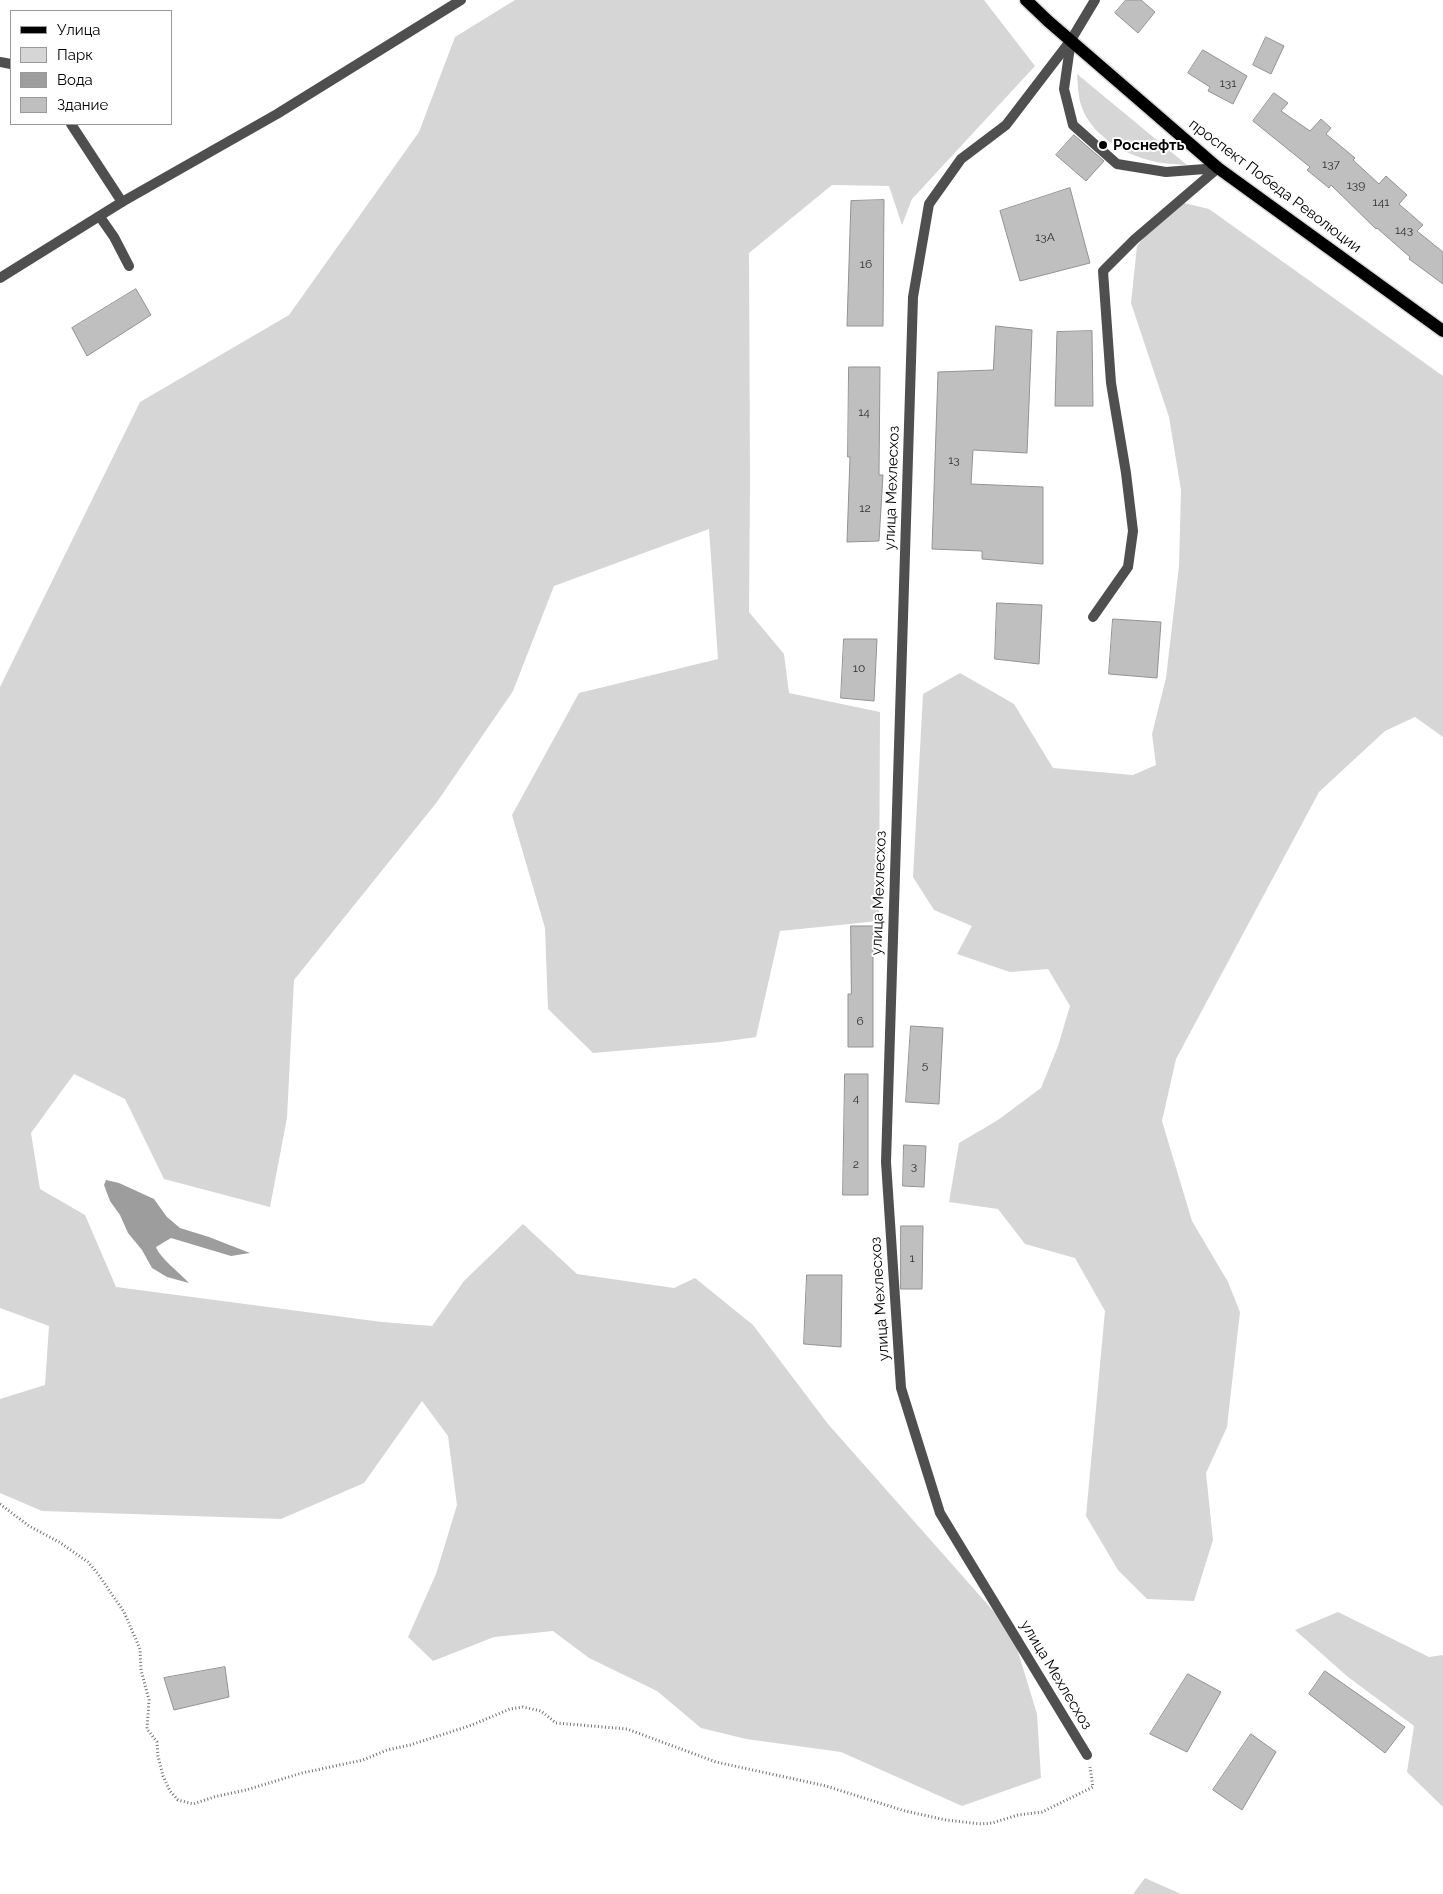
<!DOCTYPE html>
<meta charset="utf-8">
<style>
body{margin:0}
#map{position:relative;width:1443px;height:1894px;overflow:hidden;background:#fff;font-family:Raleway,sans-serif}
canvas{display:block}
.legend{position:absolute;left:10px;top:10px;width:162px;height:115px;box-sizing:border-box;background:#fff;border:1px solid #999;margin:0;padding:6px 9px;list-style:none;font-size:15px;color:#000}
.legend li{display:flex;align-items:center;gap:10px;height:25px}
.legend b{width:25px;border:1px solid #999}
</style>
<div id="map">
<canvas width="1443" height="1894"></canvas>
<ul class="legend">
<li><b style="height:6px;background:#000"></b>Улица</li>
<li><b style="height:14px;background:#d6d6d6"></b>Парк</li>
<li><b style="height:14px;background:#9d9d9d"></b>Вода</li>
<li><b style="height:14px;background:#bfbfbf"></b>Здание</li>
</ul>
</div>
<script>
const ctx = document.querySelector('canvas').getContext('2d');
ctx.lineJoin = 'round';
function paint(path, color) { ctx.fillStyle = color; ctx.fill(path, 'evenodd'); }
function trace(path, color, width, dash) { ctx.strokeStyle = color; ctx.lineWidth = width; ctx.lineCap = dash ? 'butt' : 'round'; ctx.setLineDash(dash || []); ctx.stroke(path); }
function drawText(font, color, halo, rows, align = 'center') {
  ctx.font = font + ' Raleway,sans-serif'; ctx.lineWidth = 4; ctx.setLineDash([]); ctx.textBaseline = 'middle'; ctx.strokeStyle = halo; ctx.fillStyle = color; for (const [text, x, y, turn = 0] of rows) {
    ctx.save(); ctx.translate(x, y); ctx.rotate((+turn || 0) * Math.PI / 180); ctx.textAlign = isNaN(turn) ? turn : align; if (halo) ctx.strokeText(text, 0, 0); ctx.fillText(text, 0, 0); ctx.restore();
  }
}
const green = new Path2D(`
 M515,0H984L1035,66L912,199L902,225L889,186L832,185L749,253L750,479L749,612L784,654L789,693L880,712L879,921L780,931L756,1037L721,1042L593,1053L548,1009L545,928L512,815L579,693L718,659L709,529L554,586L513,691L437,802L294,980L287,1118L270,1207L164,1179L125,1099L74,1074L31,1133L40,1189L85,1215L116,1287L382,1322L432,1326L464,1281L523,1224L577,1274L674,1288L695,1278L753,1325L828,1424L1012,1632L1037,1714L1041,1778L962,1806L841,1752L746,1739L701,1728L657,1691L589,1658L553,1631L494,1637L433,1661L408,1637L436,1574L457,1505L448,1436L422,1401L364,1483L281,1519L42,1511L0,1493V1399L45,1385L49,1326L0,1308V687L140,402L289,315L419,132L455,37Z
 M1077,74L1187,165C1175,164 1163,164 1152,161C1123,154 1090,134 1081,105C1078,96 1078,84 1077,74Z
 M1180,202L1209,209L1443,376V737L1415,717L1385,731L1319,792L1176,1059L1162,1121L1192,1221L1228,1282L1240,1312L1227,1427L1206,1473L1213,1540L1194,1601L1147,1599L1118,1570L1086,1516L1105,1311L1075,1258L1025,1244L998,1209L949,1202L959,1143L998,1120L1041,1088L1058,1046L1070,1006L1048,969L1010,972L957,954L972,926L934,910L913,877L923,694L960,673L1014,704L1053,768L1133,775L1156,765L1152,734L1166,678L1179,566L1181,490L1169,417L1131,303L1137,246L1157,221Z
 M1338,1612L1429,1657L1443,1655V1807L1407,1772L1414,1726L1348,1677L1295,1630Z
 M1145,1878L1181,1894H1133Z`);
const water = new Path2D(`
 M106,1180L119,1183L154,1199L167,1217L180,1228L209,1237L250,1253L231,1256L171,1238L156,1247C159,1257 181,1274 189,1283L167,1277L152,1268L142,1250L128,1233L120,1215L110,1201L104,1185Z`);
const building = new Path2D(`
 M1126,0H1141L1155,12L1138,33L1115,13Z
 M1266,37L1284,46L1271,74L1253,65Z
 M1203,50L1247,76L1233,104L1208,91L1210,87L1188,73Z
 M1274,93L1288,103L1281,111L1310,131L1321,119L1331,128L1326,134L1355,158L1353,160L1379,184L1386,176L1407,195L1399,204L1423,225L1417,231L1443,252V284L1409,259L1410,257L1377,228L1376,229L1331,185L1329,188L1307,170L1310,167L1253,121Z
 M1074,135L1104,161L1086,181L1056,155Z
 M1070,188L1090,263L1020,281L1000,211Z
 M884,200L883,326H847L851,201Z
 M136,289L151,315L87,356L72,328Z
 M996,326L1032,330L1027,453L973,450L971,484L1043,487V564L982,559V551L932,549L938,372L993,370Z
 M1092,331L1093,406H1055L1057,332Z
 M849,367H880L879,475H883L879,541L847,542L850,457H848Z
 M997,603L1042,605L1039,664L995,659Z
 M1113,619L1161,622L1157,678L1109,674Z
 M844,639H877L874,701L841,698Z
 M851,926H873V1047H848V994H851Z
 M911,1026L943,1028L939,1104L906,1102Z
 M845,1074H868V1195H843Z
 M904,1145L926,1146L924,1187L903,1186Z
 M901,1226H923L922,1289H901Z
 M807,1275H842L841,1347L804,1344Z
 M225,1667L229,1697L174,1710L164,1678Z
 M1325,1671L1405,1727L1385,1753L1309,1694Z
 M1188,1674L1221,1692L1187,1752L1150,1734Z
 M1251,1734L1276,1752L1242,1810L1213,1790Z`);
const path = new Path2D(`
 M0,1504L29,1526L59,1542L88,1562L98,1574L124,1612L140,1649L141,1670L149,1700L147,1729L157,1742L158,1756L163,1776L170,1791L178,1800L193,1804L214,1797L246,1790L302,1773L363,1760L387,1750L410,1745L472,1725L510,1709L523,1707L541,1711L556,1723L627,1729L716,1762L826,1786L905,1811L946,1820L981,1824L992,1823L1018,1815L1042,1812L1093,1787L1090,1767`);
const service = new Path2D(`
 M1071,40L1064,89L1073,125L1117,164L1166,172L1218,168
 M0,62L11,64
 M71,124L122,202
 M100,217L114,237L129,266
 M1093,617L1128,567L1133,531L1126,473L1111,383L1103,271L1135,239L1218,168`);
const minor = new Path2D(`
 M0,278L122,202L277,114L461,0
 M1087,1755L940,1513L901,1388L886,1162L913,297L929,204L961,159L1006,125L1071,40L1095,0`);
const primary = new Path2D(`
 M1026,0L1048,21L1218,168L1443,331`);
const markers = [
 [1103,145,5,"#000"]
];
const numberNames = [
 ["131",1228,83],
 ["137",1331,164],
 ["139",1356,185],
 ["141",1381,202],
 ["143",1404,230],
 ["13А",1045,237],
 ["16",866,264],
 ["14",864,412],
 ["13",954,460],
 ["12",865,508],
 ["10",859,668],
 ["6",860,1021],
 ["5",925,1065],
 ["4",856,1098],
 ["2",856,1164],
 ["3",914,1166],
 ["1",912,1258]
];
const poiNames = [
 ["Роснефть",1113,145]
];
const streetNames = [
 ["проспект Победа Революции",1275,186,37],
 ["улица Мехлесхоз",892,488,-88],
 ["улица Мехлесхоз",879,893,-88],
 ["улица Мехлесхоз",880,1299,-94],
 ["улица Мехлесхоз",1056,1675,59]
];
paint(green, '#d6d6d6');
paint(water, '#9d9d9d');
paint(building, '#bfbfbf');
trace(building, '#939393', 1);
trace(primary, '#dbdbdb', 15);
trace(path, '#717171', 3, [1, 2.5]);
trace(service, '#4f4f4f', 10);
trace(minor, '#4f4f4f', 10);
trace(primary, '#000', 12);
for (const [x, y, r, color] of markers) { const dot = new Path2D(); dot.arc(x, y, r, 0, 2 * Math.PI); ctx.fillStyle = color; ctx.fill(dot); trace(dot, '#fff', 2); }
drawText('12px', '#303030', null, numberNames);
drawText('bold 15px', '#000', '#fff', poiNames, 'left');
drawText('15px', '#000', '#fff', streetNames);
</script>
